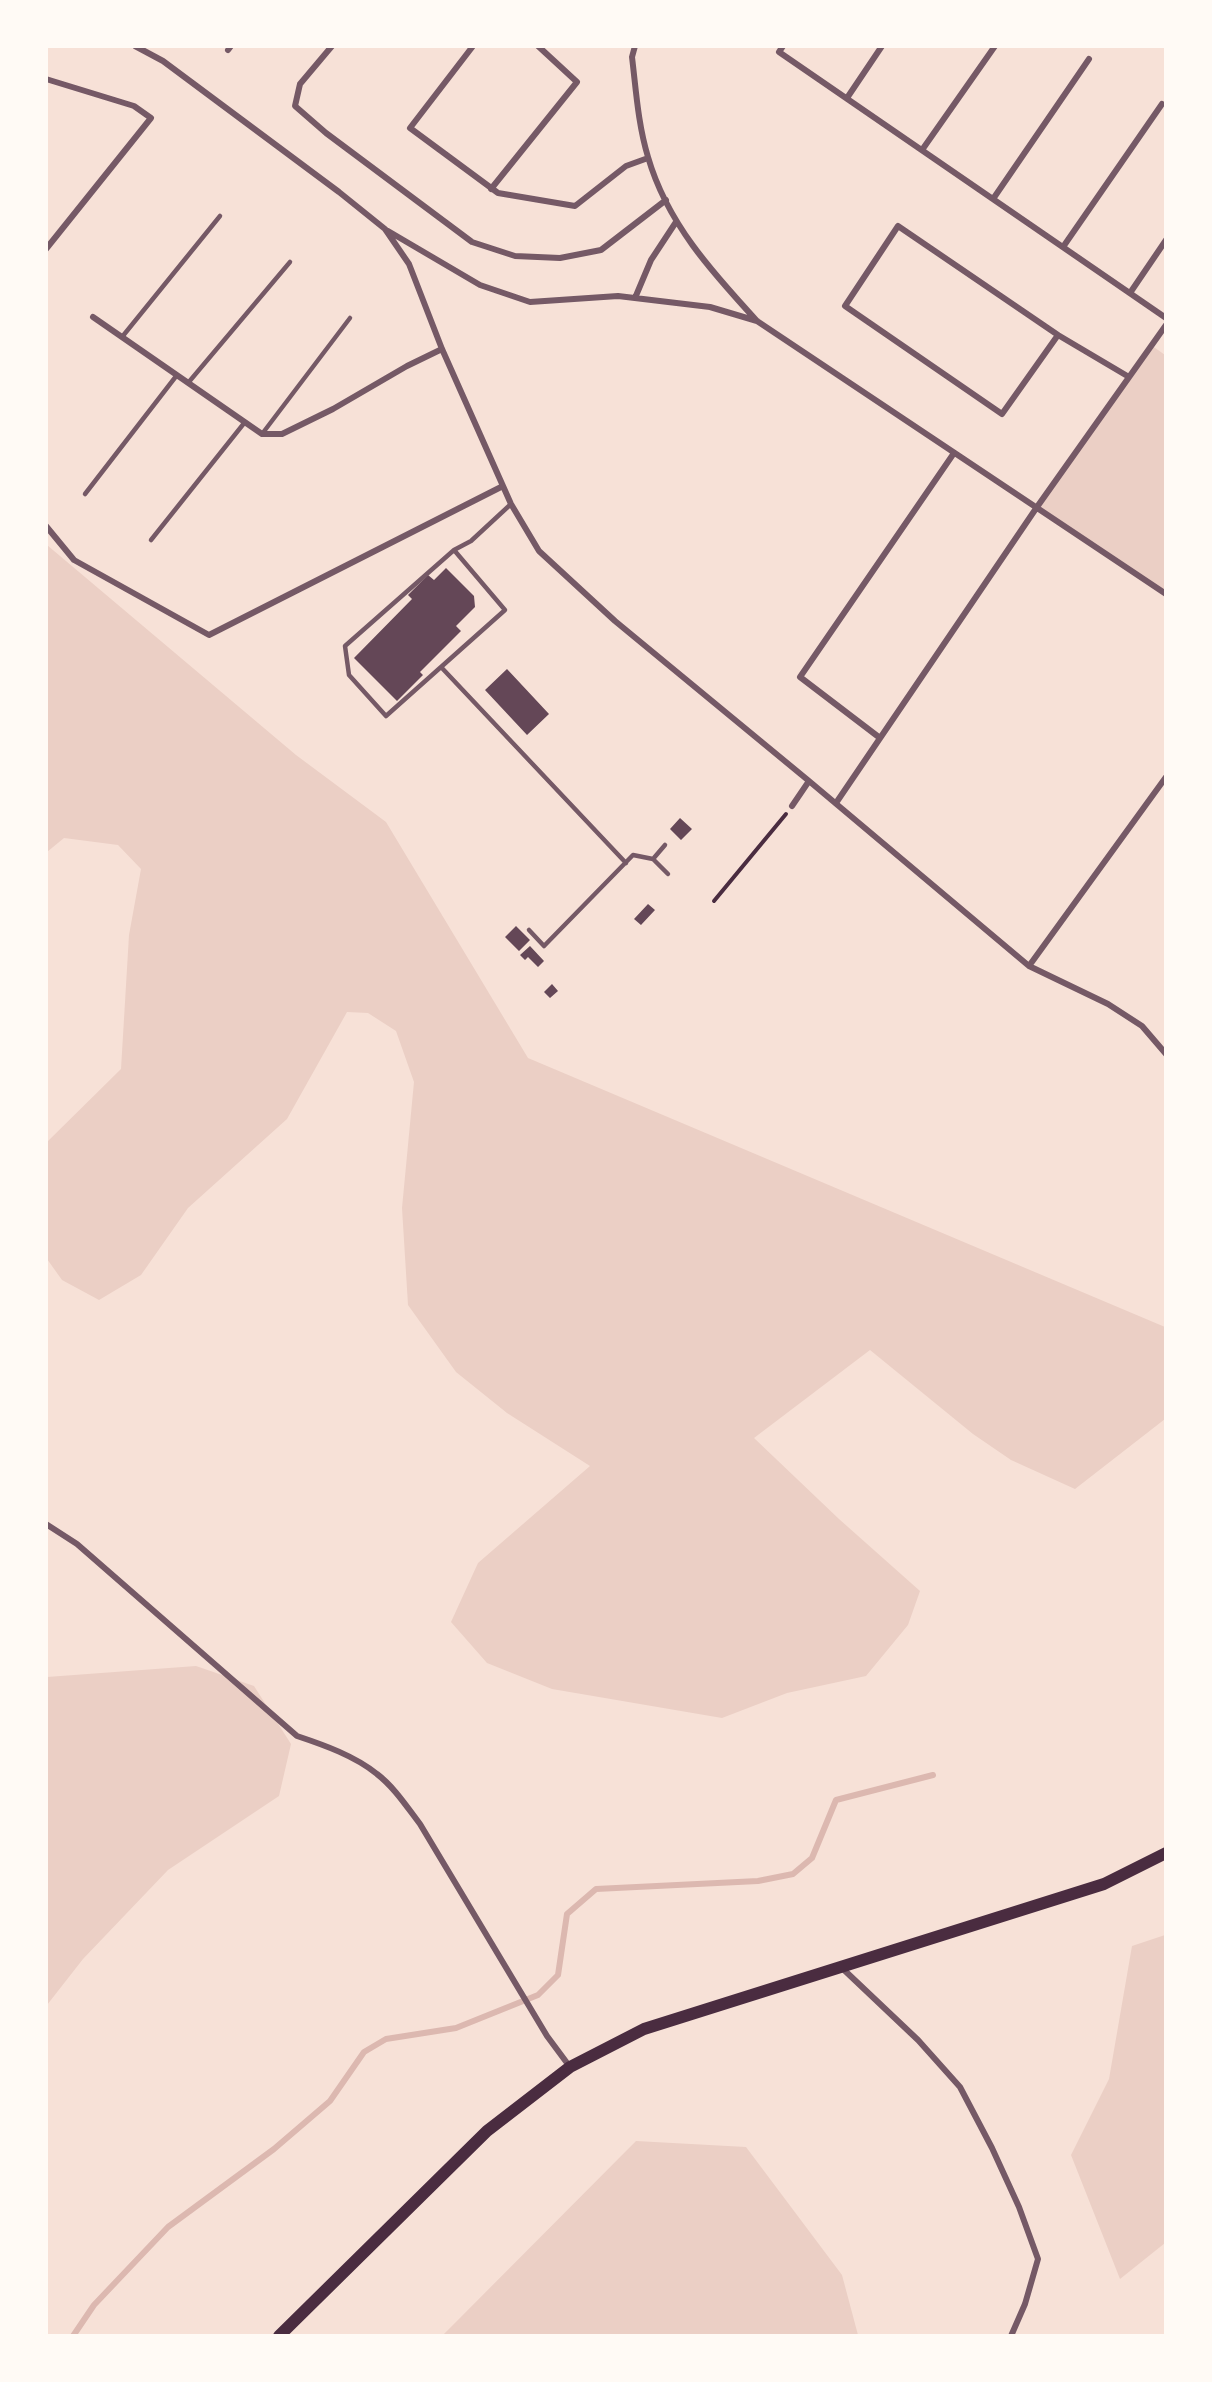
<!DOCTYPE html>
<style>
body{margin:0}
#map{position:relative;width:1212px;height:2382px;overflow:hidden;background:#f7e1d7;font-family:Ubuntu,sans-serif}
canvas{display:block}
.frame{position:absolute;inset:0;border:48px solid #fffaf5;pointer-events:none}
</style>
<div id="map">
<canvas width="1212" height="2382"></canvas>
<div class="frame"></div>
</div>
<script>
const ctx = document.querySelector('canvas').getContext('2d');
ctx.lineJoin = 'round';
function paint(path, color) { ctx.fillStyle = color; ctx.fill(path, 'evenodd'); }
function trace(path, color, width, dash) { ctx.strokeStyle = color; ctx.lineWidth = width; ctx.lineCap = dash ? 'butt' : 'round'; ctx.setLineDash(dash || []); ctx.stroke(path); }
const green = new Path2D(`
 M1151,345L1165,355V594L1037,507Z
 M47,545L296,755L386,822L528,1058L1165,1327V1419L1075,1489L1011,1460L973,1434L870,1350L754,1438L839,1519L920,1591L908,1625L866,1676L787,1693L722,1718L552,1689L487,1663L451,1622L478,1563L590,1466L507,1413L456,1372L408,1305L402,1208L414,1082L396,1031L368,1013L347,1012L287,1119L188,1208L141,1275L99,1300L62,1280L47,1259V1142L121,1069L129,935L141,869L118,845L64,838L47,852Z
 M196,1666L254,1686L291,1744L279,1796L168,1870L83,1959L47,2005V1677Z
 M1165,1935V2243L1120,2279L1071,2155L1109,2079L1132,1946Z
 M636,2141L746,2147L842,2275L858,2335H443Z`);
const stream = new Path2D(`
 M73,2336L94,2305L168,2227L274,2149L330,2101L364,2052L386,2039L456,2028L538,1995L558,1975L567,1914L596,1889L758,1881L793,1874L812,1858L836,1800L933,1775`);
const building = new Path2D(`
 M446,568L474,596L475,607L456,626L461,631L420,672L423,675L397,701L354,658L412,599L408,595L428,575L434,580Z
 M507,669L549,714L527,735L485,690Z
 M680,818L692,829L681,840L670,829Z
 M648,904L655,910L641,925L634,919Z
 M516,926L530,940L519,951L505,937Z
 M530,946L544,961L538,967L528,957L525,960L520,955Z
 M552,984L558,991L550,998L544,992Z`);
const path = new Path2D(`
 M714,901L786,814`);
const service = new Path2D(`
 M122,337L220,216
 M188,383L290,262
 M262,434L350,318
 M85,494L177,375
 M151,540L245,422
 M454,550L345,646L349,675L386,716L505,610L454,550L471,541L511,504
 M441,667L626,863
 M653,859L665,845
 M529,930L544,946L633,855L653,859L668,874`);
const minor = new Path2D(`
 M135,46L163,61L339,192L385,229L409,264L442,349L511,504L539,551L615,621L809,781L1029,966L1108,1004L1142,1026L1166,1054
 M332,46L300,84L295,106L326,133L472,242L515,256L560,258L601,250L666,200
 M473,46L410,128L498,193L575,206L626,166L648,158
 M635,46L632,57C636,90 638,124 648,157C667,223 712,272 757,321L1166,594
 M783,46L779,52L1166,318
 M228,50L231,46
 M46,79L134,106L151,118L46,249
 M847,98L882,46
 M922,150L995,46
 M491,189L577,82L538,46
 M993,199L1089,59
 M388,231L480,285L530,302L618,296L710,307L757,321
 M1063,247L1162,104
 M1130,293L1166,240
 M635,298L651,260L676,222
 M93,317L262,434H282L333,409L407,366L442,349
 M1058,335L1002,414L845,306L898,226L1058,335L1129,377
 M46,526L74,560L209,635L503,486
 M880,738L800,677L954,453
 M836,803L1037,507L1166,325
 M792,806L809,781
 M1029,966L1166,777
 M46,1524L77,1544L297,1736C324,1745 355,1756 377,1774C394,1787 407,1807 420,1824L547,2036L570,2067
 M842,1968L918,2040L960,2087L992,2148L1019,2207L1038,2259L1025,2304L1011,2336`);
const secondary = new Path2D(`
 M279,2336L487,2131L570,2067L644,2029L1104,1884L1166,1853`);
paint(green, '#ebcfc5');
trace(stream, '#dcb8b0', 6);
paint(building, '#644757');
trace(path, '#4a2c40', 4);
trace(service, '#755966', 4.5);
trace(minor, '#755966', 6);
trace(secondary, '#4a2c40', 12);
</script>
